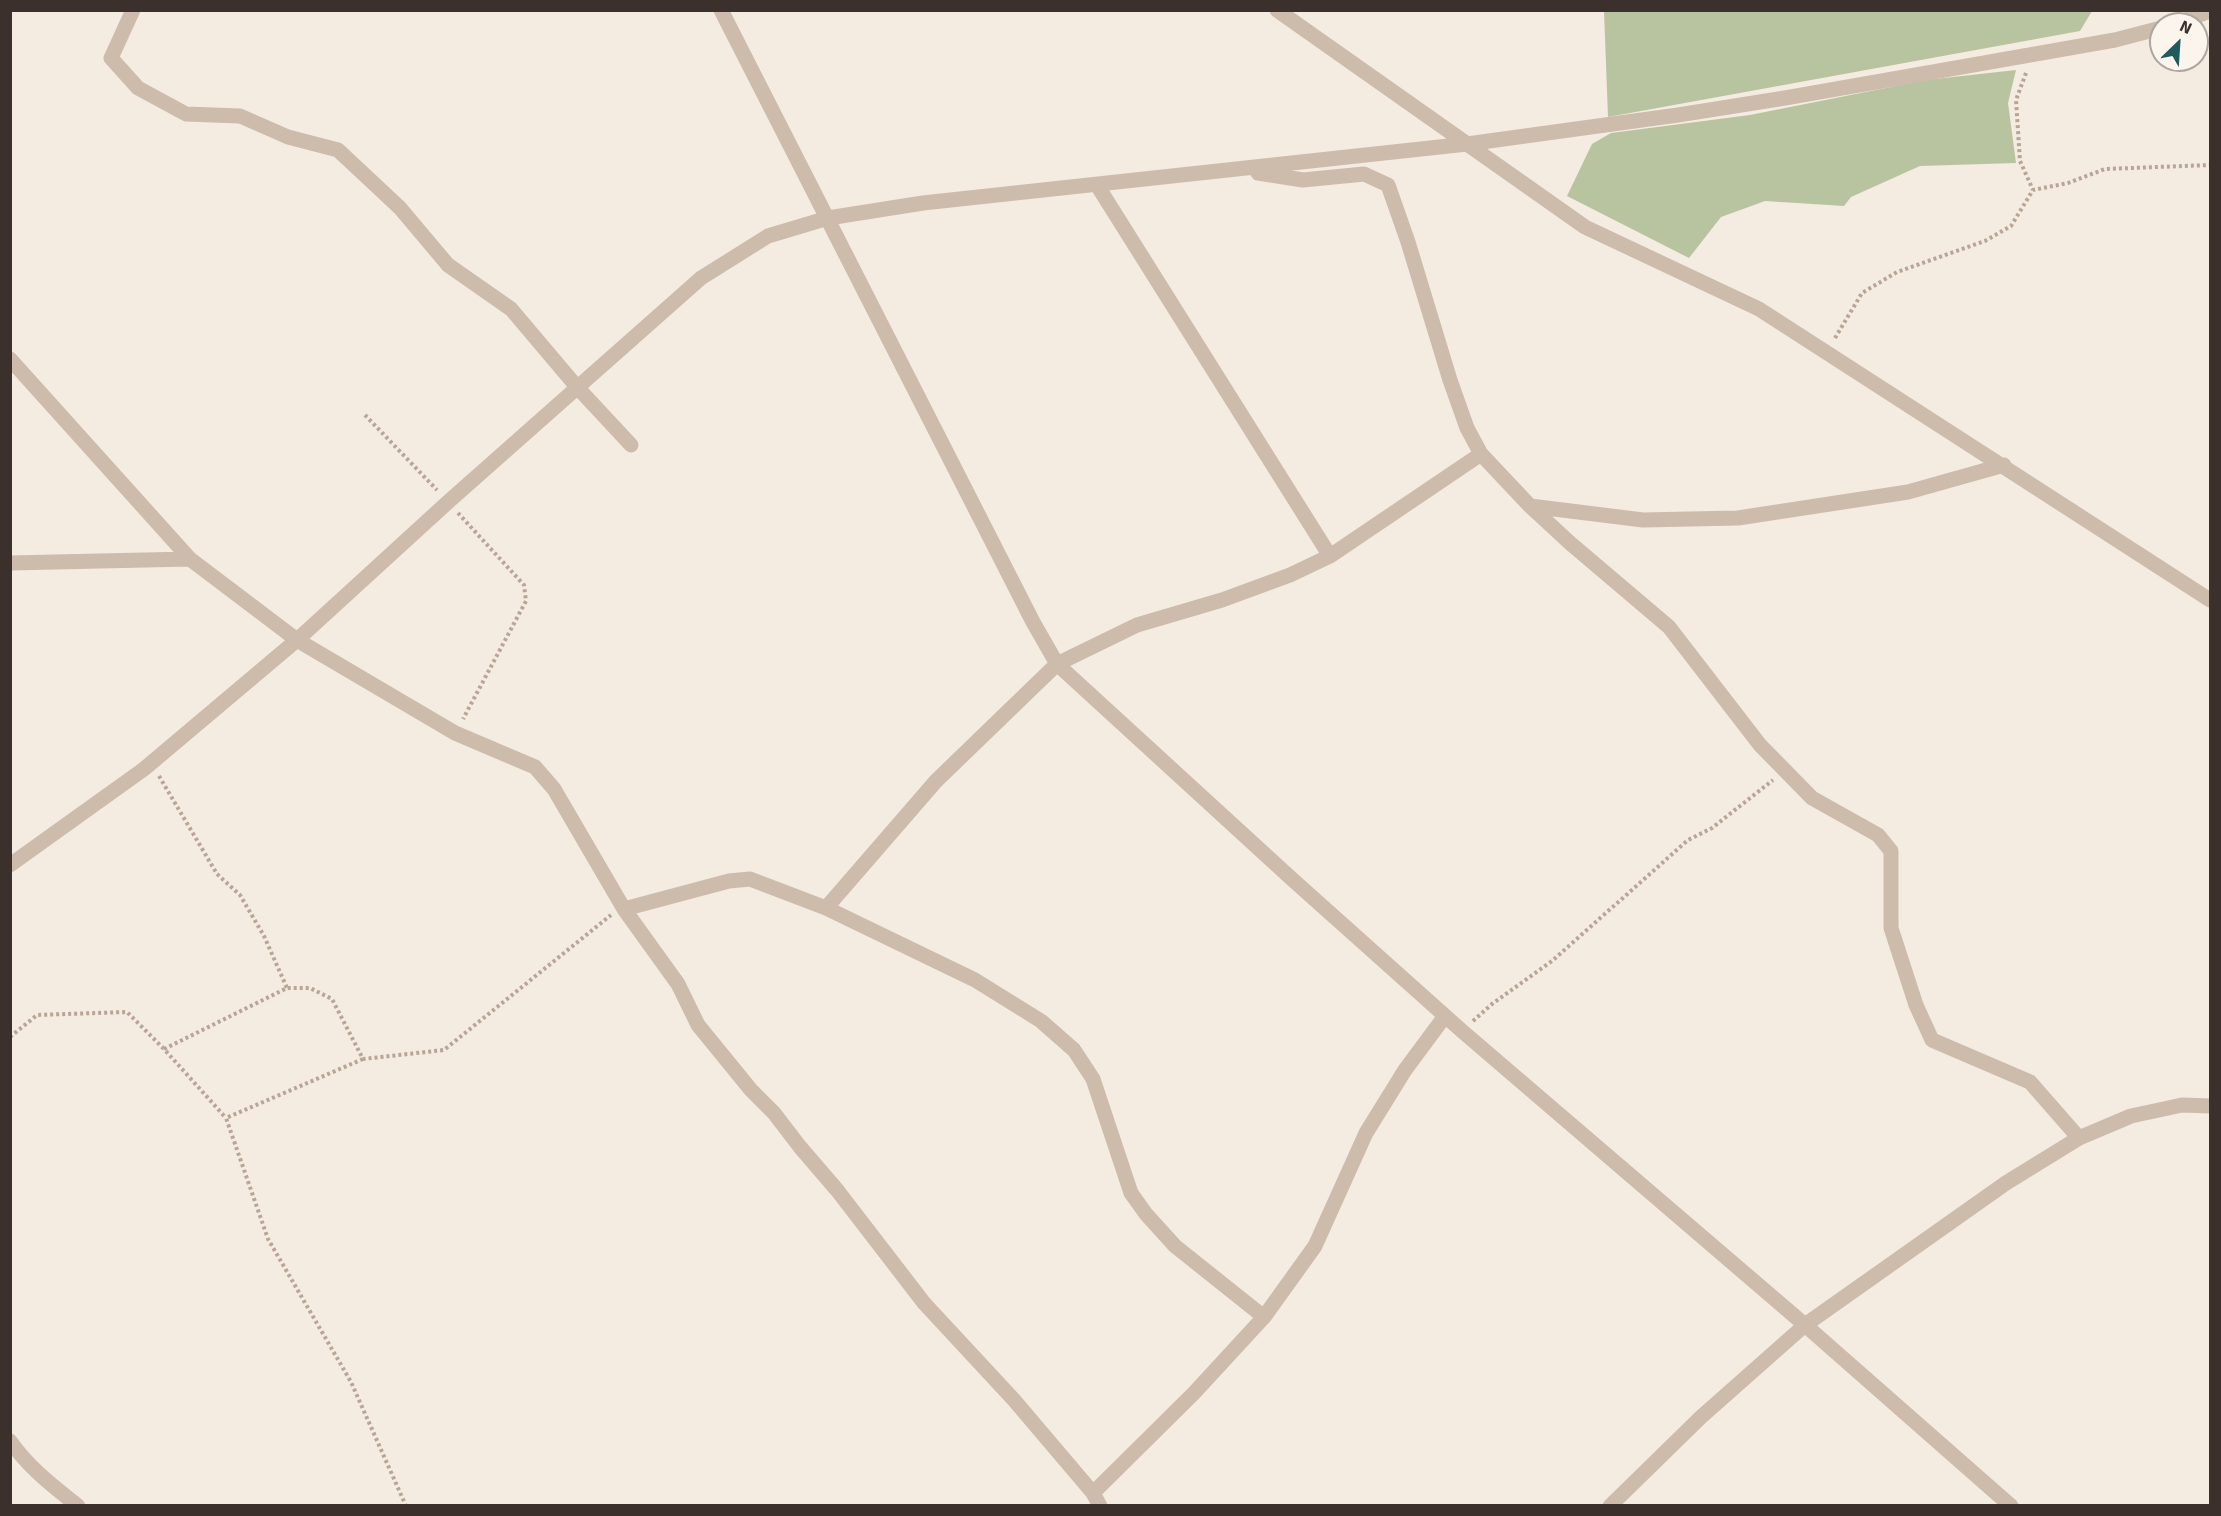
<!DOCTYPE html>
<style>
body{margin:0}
#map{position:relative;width:2221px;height:1516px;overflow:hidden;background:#f4ebe1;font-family:Signika,sans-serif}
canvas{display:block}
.frame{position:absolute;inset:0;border:12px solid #3b302b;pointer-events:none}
.north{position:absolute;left:2149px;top:12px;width:60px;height:60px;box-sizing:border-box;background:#fbf5ee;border:2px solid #aea6a0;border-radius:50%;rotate:25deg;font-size:16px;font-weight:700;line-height:24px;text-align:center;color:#3b302b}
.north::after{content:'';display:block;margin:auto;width:21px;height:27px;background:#1f5a5e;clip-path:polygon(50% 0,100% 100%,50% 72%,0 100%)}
</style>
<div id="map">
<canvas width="2221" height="1516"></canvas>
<div class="frame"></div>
<div class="north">N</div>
</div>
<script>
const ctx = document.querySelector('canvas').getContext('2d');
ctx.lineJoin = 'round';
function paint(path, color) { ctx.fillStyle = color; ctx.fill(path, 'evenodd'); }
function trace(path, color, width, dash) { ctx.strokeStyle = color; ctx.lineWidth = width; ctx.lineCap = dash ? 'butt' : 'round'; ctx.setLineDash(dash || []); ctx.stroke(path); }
const green = new Path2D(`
 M1604,11V10L2092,11L2080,31L1608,117Z
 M2016,70L2008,103L2016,163L1920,166L1851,197L1844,206L1765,201L1721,217L1689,258L1567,196L1592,144L1611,133L1750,115L1926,80Z`);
const path = new Path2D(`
 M2026,73L2016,100L2020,161L2033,190
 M1835,338L1862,293L1897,272L1985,241L2011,226L2033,190L2068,183L2105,169L2210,165
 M365,415L437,490
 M458,513L524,585L526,601L463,719
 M159,776L217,874L240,895L264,936L287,988
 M1473,1021L1492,1004L1552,961L1688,840L1712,828L1773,780
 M10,1037L37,1015L127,1012L164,1049L226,1118
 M164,1049L287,988H310L332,999L363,1059L444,1050L611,915
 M363,1059L226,1118L268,1239L351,1382L406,1506`);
const minor = new Path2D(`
 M133,10L111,58L138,88L186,114L240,116L288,137L338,150L400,208L448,265L511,309L577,387L631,445
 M721,10L1033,622L1057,664L1293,880L1462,1031L1805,1325L2011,1506
 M1277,10L1585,227L1759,309L2210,600
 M2175,24L2210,11
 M1258,173L1303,180L1364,174L1388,185L1408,242L1450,380L1467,428L1481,454L1530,506L1570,543L1669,627L1760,745L1812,798L1878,835L1891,851V928L1916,1005L1932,1040L2030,1082L2079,1138
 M1097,185L1330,556
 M10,359L190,559L297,640L455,733L535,767L554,789L624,909L678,984L698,1025L751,1090L774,1113L800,1147L837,1190L924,1303L1014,1400L1093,1493L1100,1506
 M1530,506L1643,520L1738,518L1908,492L2004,465
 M10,563L190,559
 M10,865L144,769L297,640L448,502L701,278L768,236L828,218L923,203L1467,144L1678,115L1785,98L2115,40L2161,28
 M826,908L936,781L1057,664L1137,625L1222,600L1290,575L1330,556L1481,454
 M624,909L729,881L750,879L826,908L975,980L1041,1021L1074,1050L1093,1079L1131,1193L1146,1214L1175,1246L1264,1317
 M10,1441C29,1468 53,1486 78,1506
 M1093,1493L1194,1393L1264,1317L1315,1246L1366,1133L1405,1070L1445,1016
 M1610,1506L1701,1417L1805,1325L2006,1183L2079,1138L2131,1116L2182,1105L2210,1106`);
paint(green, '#b8c4a0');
trace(path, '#b9a596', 4, [3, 3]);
trace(minor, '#cdbbac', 15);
</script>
